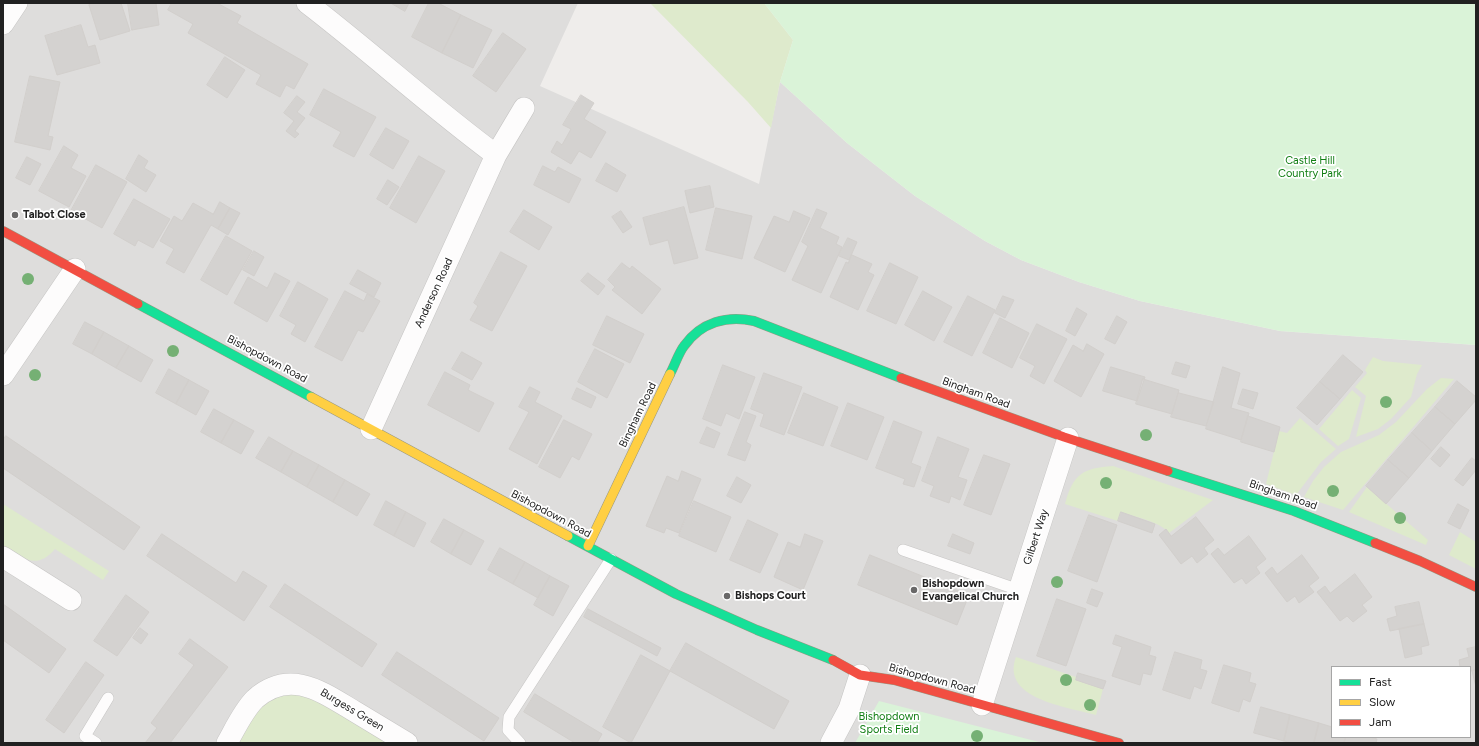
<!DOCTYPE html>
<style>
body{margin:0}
#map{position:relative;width:1479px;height:746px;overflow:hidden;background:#efedeb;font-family:Figtree,sans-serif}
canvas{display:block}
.frame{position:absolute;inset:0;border:4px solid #212121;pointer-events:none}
.legend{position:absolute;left:1331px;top:666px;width:140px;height:72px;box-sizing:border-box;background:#fff;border:1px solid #a6a6a6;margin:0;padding:5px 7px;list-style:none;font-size:12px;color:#212121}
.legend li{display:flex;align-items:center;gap:8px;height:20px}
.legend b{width:20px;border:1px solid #a6a6a6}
</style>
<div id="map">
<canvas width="1479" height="746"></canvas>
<div class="frame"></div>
<ul class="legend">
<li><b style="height:5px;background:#16e098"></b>Fast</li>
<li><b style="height:5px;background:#ffcf43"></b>Slow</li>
<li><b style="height:5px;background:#f24e42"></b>Jam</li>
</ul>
</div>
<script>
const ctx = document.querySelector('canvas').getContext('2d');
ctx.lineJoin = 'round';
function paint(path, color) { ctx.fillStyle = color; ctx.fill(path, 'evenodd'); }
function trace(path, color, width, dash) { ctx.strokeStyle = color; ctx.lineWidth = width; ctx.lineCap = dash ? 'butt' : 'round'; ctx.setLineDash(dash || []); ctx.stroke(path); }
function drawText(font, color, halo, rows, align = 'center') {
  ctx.font = font + ' Figtree,sans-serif'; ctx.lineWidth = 3.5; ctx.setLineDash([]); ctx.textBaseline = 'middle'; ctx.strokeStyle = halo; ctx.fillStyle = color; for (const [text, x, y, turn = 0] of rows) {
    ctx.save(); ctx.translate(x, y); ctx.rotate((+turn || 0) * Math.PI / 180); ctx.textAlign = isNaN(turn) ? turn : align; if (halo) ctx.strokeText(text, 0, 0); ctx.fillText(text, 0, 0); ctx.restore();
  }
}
const residential = new Path2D(`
 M3,3H578L540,86L759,184L780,82L847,143L915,196L985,241L1021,260L1079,282L1140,301L1280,331L1476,345V743H3ZM1332,667H1470V737H1332Z`);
const grass = new Path2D(`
 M650,3H764L793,40L780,82L771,128L748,102Z
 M1373,357L1383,361L1422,365L1417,374L1411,397L1391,419L1378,429L1356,437L1366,396L1355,387L1367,373L1365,370Z
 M1441,378L1454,379L1343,510L1304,497L1313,481L1324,467L1341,452L1379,435L1396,422L1427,389Z
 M1352,390L1361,398L1349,439L1338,446L1319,429Z
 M1300,418L1336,449L1321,462L1296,495L1266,484L1279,431L1287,433Z
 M1113,466L1213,500L1169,533C1159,521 1135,517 1121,512L1118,521L1065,504C1073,474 1083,468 1113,466Z
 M1367,487L1428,540L1426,545L1349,512Z
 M3,504L109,571L103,580L55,549C36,571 23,558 3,545Z
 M1460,532L1476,542V569L1449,555Z
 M1016,657L1076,677V680L1103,689L1096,715C1068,707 1000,699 1016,657Z
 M289,693L315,697L395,743H236L243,730L266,701Z`);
const park = new Path2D(`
 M764,3H1476V345L1280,331L1140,301L1079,282L1021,260L985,241L915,196L847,143L780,82L793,40Z
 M879,701L1043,743H855Z`);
const building = new Path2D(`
 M97,3H121L130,31L100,40L89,5Z
 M128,3H156L159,25L132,30Z
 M172,3H217L241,16L237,23L308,64L294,89L286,85L280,97L256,84L261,75L188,33L193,24L168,10Z
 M391,3H409L405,11Z
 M429,3H438L461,15L442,53L412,37Z
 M461,15L492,30L473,68L442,53Z
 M81,25L88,47L95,45L100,63L57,75L45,36Z
 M503,33L526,49L496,92L473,76Z
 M225,57L245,70L227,98L207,85Z
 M30,76L60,82L48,136L53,137L50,150L15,142Z
 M324,89L376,117L354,157L333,146L341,132L310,115Z
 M581,95L594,103L584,119L606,132L591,158L579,151L571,164L551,152L557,141L562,145L571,129L563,125Z
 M297,96L305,102L297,112L305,118L295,131L299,134L295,138L286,131L294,121L284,113Z
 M386,128L409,141L393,169L370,155Z
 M64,146L78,155L71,168L86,176L69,207L39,191Z
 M139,155L148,161L144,168L156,175L146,192L126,179Z
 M419,156L445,171L416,223L390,208Z
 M27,157L41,164L30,185L16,178Z
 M606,163L626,175L617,192L596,181Z
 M96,165L127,182L102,228L71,211Z
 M543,166L555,172L558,167L581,179L569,203L534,185Z
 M388,180L399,187L387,205L377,199Z
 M710,186L714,207L690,213L685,191Z
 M134,199L170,219L153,248L138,240L135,246L114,234Z
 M220,202L230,208L218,229L211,225L184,273L166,263L174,249L160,241L174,216L182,221L193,203L213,214Z
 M684,207L698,258L674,264L668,240L650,245L643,218Z
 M230,208L240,213L228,235L218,229Z
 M716,208L752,216L742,259L706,250Z
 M817,209L827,213L820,228L839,237L836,244L842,247L821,293L792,280L808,246L802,242Z
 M524,210L552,227L539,250L510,232Z
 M621,211L632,227L623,233L612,217Z
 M794,211L810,218L785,272L754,258L774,216L789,222Z
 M226,236L252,251L227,295L201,280Z
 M848,238L857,242L849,260L839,256Z
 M254,251L264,257L254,276L243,270Z
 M501,252L527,266L492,331L470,320L478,306L474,303Z
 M852,255L872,264L868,272L874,275L858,310L830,297L846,262L848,263Z
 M622,263L630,269L632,266L661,289L642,314L612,290L615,287L608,280Z
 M890,263L918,277L896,324L867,311Z
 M358,270L381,283L374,297L350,284Z
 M275,273L290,281L267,322L234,303L248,277L267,288Z
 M588,273L605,286L598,295L581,281Z
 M298,282L328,299L305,342L291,334L296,325L280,316Z
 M345,291L364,301L367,294L380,301L363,332L358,330L342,361L315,347Z
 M923,291L952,307L934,341L905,325Z
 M968,296L995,310L972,356L944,342Z
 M1003,296L1014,300L1005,318L995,313Z
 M1077,308L1087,314L1075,336L1066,331Z
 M607,316L644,334L630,363L593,345Z
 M1117,316L1127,322L1115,344L1105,339Z
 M1000,318L1029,333L1012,368L983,353Z
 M85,322L104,332L92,354L73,344Z
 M1037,324L1067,339L1044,384L1030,376L1035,366L1020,358Z
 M104,332L129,346L116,368L92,354Z
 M1087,344L1104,354L1081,397L1054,381L1073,345L1083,351Z
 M129,346L153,360L141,382L116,368Z
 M595,349L624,364L607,398L578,382Z
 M462,352L482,363L472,380L452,369Z
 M1343,355L1363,372L1340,399L1320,382Z
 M1176,362L1190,366L1186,378L1172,374Z
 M723,365L755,377L739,419L726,413L721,426L703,419Z
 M1111,367L1145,377L1137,401L1103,391Z
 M1223,367L1240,373L1231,408L1249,413L1241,440L1206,429Z
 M169,369L189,380L176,404L156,393Z
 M445,372L470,385L468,390L494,403L479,432L428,405Z
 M764,373L802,387L784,435L760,426L764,414L751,409Z
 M1143,379L1179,390L1172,414L1136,404Z
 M189,380L209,391L196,415L176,404Z
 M1457,381L1476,397V400L1455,424L1435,407Z
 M1320,382L1340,399L1317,425L1297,408Z
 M530,387L540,392L535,402L562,416L537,464L509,449L529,412L519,407Z
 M577,388L596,397L591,408L572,399Z
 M1243,389L1258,393L1253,409L1238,404Z
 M804,393L838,407L823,446L788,433Z
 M1179,393L1214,402L1206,426L1171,417Z
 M848,403L884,417L867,460L831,446Z
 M1435,407L1455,424L1432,451L1412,433Z
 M214,409L234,420L221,443L201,432Z
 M745,412L756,416L746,442L751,445L745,461L728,455Z
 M1248,416L1280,427L1274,452L1241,442Z
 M234,420L254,431L241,454L221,443Z
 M564,420L592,434L579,460L572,456L560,478L539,467Z
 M894,421L922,432L911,463L921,467L914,487L903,484L905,479L876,468Z
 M707,427L720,433L714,448L700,443Z
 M1412,433L1432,451L1409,478L1388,460Z
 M6,436L140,527L124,550L3,468V440Z
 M269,437L293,451L281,472L256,458Z
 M938,437L969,449L958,477L967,480L960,500L951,496L949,503L930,496L934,486L922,481Z
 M1441,447L1450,455L1440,467L1431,459Z
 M293,451L319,465L307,487L281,472Z
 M984,455L1010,464L991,515L964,505Z
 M1472,458L1476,461V470L1463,486L1455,480Z
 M1388,460L1409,478L1386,504L1366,486Z
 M319,465L345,480L333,502L307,487Z
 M682,471L701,479L679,533L666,528L664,533L646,526L667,476L678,481Z
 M737,477L751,485L741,503L727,496Z
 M345,480L370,494L357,516L333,502Z
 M386,501L406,512L394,536L374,525Z
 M694,501L731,517L716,552L679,536Z
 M1458,504L1469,510L1460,529L1448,523Z
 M406,512L426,523L414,547L394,536Z
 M1121,512L1155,524L1152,533L1118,521Z
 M1089,515L1117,525L1097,582L1068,571Z
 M1196,517L1214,540L1204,548L1208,554L1197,563L1192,556L1181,564L1159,535L1166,529L1171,536Z
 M444,519L464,530L451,554L431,542Z
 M748,520L778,534L760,573L730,560Z
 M464,530L484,541L471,565L451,554Z
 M162,534L236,583L243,571L267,586L244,621L147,556Z
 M805,534L823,541L803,590L774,577L788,542L800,547Z
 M953,534L974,543L970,554L948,546Z
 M1249,536L1266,559L1256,567L1260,573L1246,584L1242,578L1234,583L1211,554L1218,548L1224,555Z
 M500,548L525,562L513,584L488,570Z
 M870,555L969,595L957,625L858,585Z
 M1302,555L1319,578L1309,586L1314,592L1299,603L1295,596L1287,602L1265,573L1272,567L1277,574Z
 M525,562L550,576L538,598L513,584Z
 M1355,574L1372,597L1362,605L1367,611L1353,622L1347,616L1340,621L1317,592L1325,586L1330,593Z
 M550,576L569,586L553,616L534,605Z
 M285,584L377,644L362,667L270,607Z
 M1092,589L1103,593L1097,607L1087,603Z
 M126,595L149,612L117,656L94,641Z
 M1057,599L1086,609L1066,666L1037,656Z
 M1419,602L1424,624L1390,631L1387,619L1397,616L1395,607Z
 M3,604L66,649L49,673L3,640Z
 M588,609L661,648L657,656L584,617Z
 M1424,624L1429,645L1421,647L1422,654L1405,658L1399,629Z
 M140,628L148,634L141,644L133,638Z
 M1116,635L1151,647L1149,655L1156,657L1151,675L1143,673L1140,685L1112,676L1122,647L1113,644Z
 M190,639L228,667L170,743H145L157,728L151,723L194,665L179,654Z
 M686,643L789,701L774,729L670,671Z
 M1476,647V670L1470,671V667H1460L1459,660L1469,657L1467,649Z
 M397,652L499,718L484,741L382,675Z
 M1175,652L1202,660L1200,669L1207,671L1201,689L1194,686L1190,699L1163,690Z
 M641,655L670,671L631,743L603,727Z
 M86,662L104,675L64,733L46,720Z
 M1224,665L1251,673L1249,682L1256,684L1250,702L1243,699L1239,712L1212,703Z
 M1476,670V687L1472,671Z
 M1078,673L1106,681L1103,689L1076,680Z
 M535,694L602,734L597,743H575L524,712Z
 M1261,707L1290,715L1284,741L1254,733Z
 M1290,715L1319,723L1314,743H1292L1284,741Z
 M1319,723L1332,727V737H1346L1344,743H1314Z
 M1346,737H1370L1377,739L1376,743H1344Z`);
const lane = new Path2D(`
 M903,550L1019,590
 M96,743L85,736L108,698
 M520,743L508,730L509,717L611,559`);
const street = new Path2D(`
 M307,3C371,52 431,107 496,155
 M3,24L17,3
 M3,375L75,269
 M371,429L496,155L524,108
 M3,557L71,600
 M982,705L1068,438
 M227,743C235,729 243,711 255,699C290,668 322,692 354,711C372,722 389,732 407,743
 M831,743L849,709L860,675`);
const fast = new Path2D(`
 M138,304L311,397
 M670,374C675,365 678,354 684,346C701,322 727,315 754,321L901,378
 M1168,471L1294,511L1375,543
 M568,536L676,594L757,630L833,660`);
const slow = new Path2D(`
 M311,397L568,536
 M588,546L670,374`);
const jam = new Path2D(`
 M3,231L138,304
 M901,378L1064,437L1168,471
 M1375,543L1420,561L1476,587
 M833,660L860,675L894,680L1119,743`);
const trees = [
 [28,279],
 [173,351],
 [35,375],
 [1386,402],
 [1146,435],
 [1106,483],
 [1333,491],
 [1400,518],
 [1057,582],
 [1066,680],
 [1090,705],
 [977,736]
];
const markers = [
 [15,215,4,"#696868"],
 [914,590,4,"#696868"],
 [727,596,4,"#696868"]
];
const parkNames = [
 ["Castle Hill",1310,161],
 ["Country Park",1310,174],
 ["Bishopdown",889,717],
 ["Sports Field",889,730]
];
const poiNames = [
 ["Talbot Close",23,215],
 ["Bishopdown",922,584],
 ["Evangelical Church",922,597],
 ["Bishops Court",735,596]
];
const streetNames = [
 ["Anderson Road",434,293,-65],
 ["Bishopdown Road",267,359,28],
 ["Bingham Road",976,393,20],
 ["Bingham Road",638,415,-64],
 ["Bingham Road",1283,495,19],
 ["Bishopdown Road",551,514,28],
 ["Gilbert Way",1036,537,-72],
 ["Bishopdown Road",932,679,15],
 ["Burgess Green",352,710,31]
];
paint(residential, '#dedddc');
paint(grass, '#deeacc');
paint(park, '#daf3d8');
paint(building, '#d4d2d0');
trace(building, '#d2cfcc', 1);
trace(lane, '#c6c5c4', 12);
trace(street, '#c6c5c4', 22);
trace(fast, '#999882', 10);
trace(slow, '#999882', 10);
trace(jam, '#999882', 10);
trace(lane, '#fdfcfc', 11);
trace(street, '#fdfcfc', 21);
trace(fast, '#16e098', 9);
trace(slow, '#ffcf43', 9);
trace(jam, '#f24e42', 9);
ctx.fillStyle = '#75b074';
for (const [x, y] of trees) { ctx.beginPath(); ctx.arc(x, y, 6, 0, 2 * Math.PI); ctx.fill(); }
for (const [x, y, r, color] of markers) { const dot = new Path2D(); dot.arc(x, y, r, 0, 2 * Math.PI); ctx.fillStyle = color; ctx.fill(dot); trace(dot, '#fff', 1.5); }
drawText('11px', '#117e13', '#fff', parkNames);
drawText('bold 11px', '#212121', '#fff', poiNames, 'left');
drawText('11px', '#212121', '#fff', streetNames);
</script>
